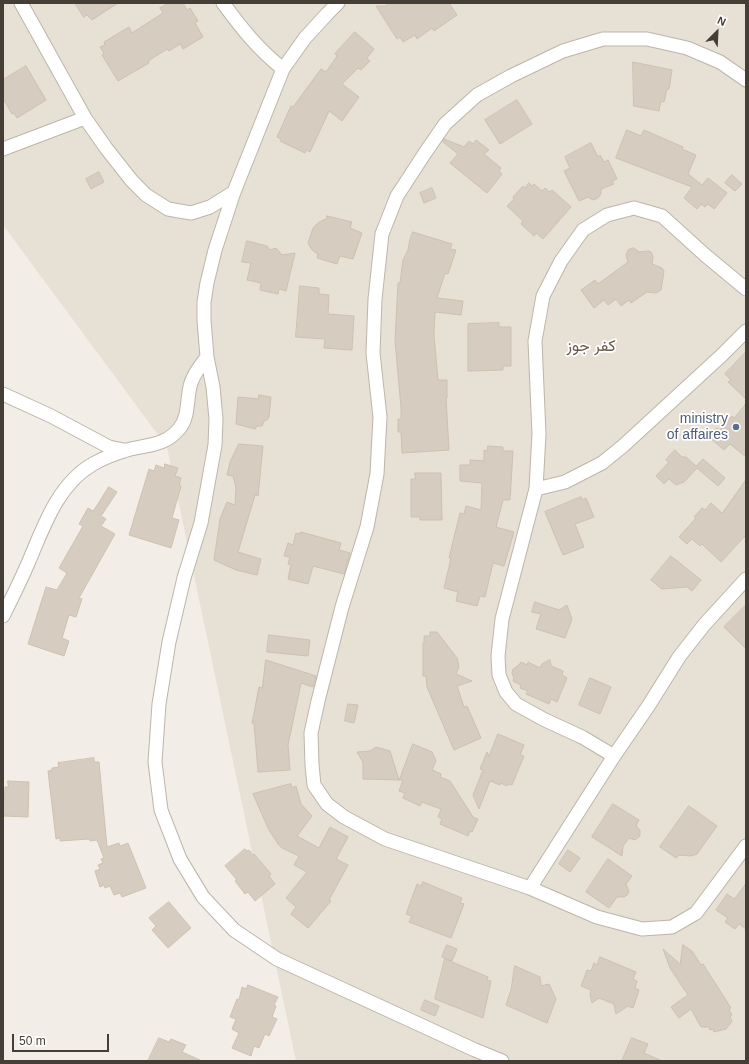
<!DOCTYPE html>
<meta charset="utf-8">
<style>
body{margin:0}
#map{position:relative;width:749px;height:1064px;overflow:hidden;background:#f2eee7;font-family:Arial,sans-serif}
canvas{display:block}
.frame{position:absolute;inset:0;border:4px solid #453e36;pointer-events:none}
.north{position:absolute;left:697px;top:12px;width:40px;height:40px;-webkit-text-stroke:3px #fff;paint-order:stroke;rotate:24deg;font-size:11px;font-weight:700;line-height:16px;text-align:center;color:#453e36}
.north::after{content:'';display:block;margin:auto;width:14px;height:18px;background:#453e36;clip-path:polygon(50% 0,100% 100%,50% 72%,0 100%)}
.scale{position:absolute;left:12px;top:1034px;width:97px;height:18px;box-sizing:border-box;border:2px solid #453e36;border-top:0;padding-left:5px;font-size:12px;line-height:14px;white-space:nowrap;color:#453e36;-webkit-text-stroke:3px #fff;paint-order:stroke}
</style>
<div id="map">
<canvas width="749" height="1064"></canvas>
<div class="frame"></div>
<div class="north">N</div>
<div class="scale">50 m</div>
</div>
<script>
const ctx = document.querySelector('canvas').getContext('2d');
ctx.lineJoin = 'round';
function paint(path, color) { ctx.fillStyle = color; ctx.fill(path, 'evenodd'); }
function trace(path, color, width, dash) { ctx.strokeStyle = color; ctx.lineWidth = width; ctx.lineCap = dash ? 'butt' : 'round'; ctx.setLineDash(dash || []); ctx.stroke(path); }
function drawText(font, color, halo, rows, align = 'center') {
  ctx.font = font + ' Arial,Vazirmatn,sans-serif'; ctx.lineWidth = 3.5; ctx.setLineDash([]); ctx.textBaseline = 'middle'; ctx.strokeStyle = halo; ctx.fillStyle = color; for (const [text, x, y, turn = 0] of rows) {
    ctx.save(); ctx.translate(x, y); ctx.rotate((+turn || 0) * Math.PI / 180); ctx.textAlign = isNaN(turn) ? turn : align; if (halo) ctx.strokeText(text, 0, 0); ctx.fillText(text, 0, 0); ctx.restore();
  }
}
const residential = new Path2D(`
 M3,3H746V1061H296L167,447L3,225Z`);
const building = new Path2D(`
 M75,3H118L92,20L87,15L84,17Z
 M169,3H183L187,10L190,8L198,21L195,23L203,37L183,49L180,44L169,51L167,49L148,61L149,63L118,81L102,55L104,53L100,47L105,45L104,42L129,27L132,33L163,13L160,8Z
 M389,3H449L457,15L434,31L432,28L417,39L415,35L403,42L400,37L397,39L376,6H385Z
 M355,32L374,49L367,58L370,61L361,70L358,68L342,84L359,97L342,121L329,111L310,152L306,150L305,153L280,141L281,139L277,137L291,106L293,107L321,69L326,72L337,56L335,54Z
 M633,62L672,70L669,89H667L664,102L661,101L659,111L634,106Z
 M26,66L46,100L17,118L14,113L12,114L3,98V80Z
 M517,100L532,124L500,144L485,120Z
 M627,130L641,136L644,130L683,147L682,149L696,155L688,174L702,185L708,178L727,193L714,209L708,204L705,207L701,204L697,209L684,198L692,187L616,158Z
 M444,139L464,147L469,141L473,144L476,140L489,150L484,154L501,168L499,171L502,174L487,193L450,163L458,154L443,142Z
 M591,143L598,157L600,155L604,162L608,160L617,179L612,181L614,184L601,189V194L598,198L593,200L588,197L579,201L564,171L570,168L565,157Z
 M99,172L104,182L91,189L86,179Z
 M732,175L742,184L735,191L725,183Z
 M529,183L532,186L534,184L542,191L545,188L550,192L552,190L571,207L543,239L536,233L534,236L521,224L523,221L507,206L514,199L513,197L523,186L525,188Z
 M432,188L436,198L424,203L420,193Z
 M327,216L352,222L350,228L362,233L353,259L340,256L337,264L317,258L318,254L312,250L308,243L313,228L319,222L326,219Z
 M413,232L452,244L450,249L456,250L448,274L445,273L437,298L463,301L461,315L435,312L434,335L438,380H447V398H446L449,450L402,453L401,432H398V419H401V408L395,340L398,283H400L403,260L408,250L410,239Z
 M247,241L267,246L270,250L276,248L282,255L295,253L286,291L279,289L278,294L260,290L261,283L247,280L251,263L242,262Z
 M634,248L639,252L648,251L651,252L653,257L652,264L662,268L664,271L661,290L656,293L647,292L631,303L629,300L621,306L616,299L608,305L604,300L594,308L581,290L595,280L598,284L628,262L626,255L627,253L628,250Z
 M300,286L319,288V294L329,295L328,314L354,316L352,350L324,348L325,339L296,337Z
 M499,323V327H511V366H503V370L468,371V324Z
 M746,352V399L728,382L731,380L725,374Z
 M259,395L271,397L269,417L267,420L264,421L262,426H257L255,429L236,424L238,397L258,399Z
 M746,404V457L730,444L724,450L709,437L717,428L720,430L732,416L734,418Z
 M239,444L263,446L258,496L255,495L238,552L261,559L257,575L236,570L214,560L220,519L227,502L235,505L236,488L233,476L227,475L230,462Z
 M488,446L503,447V451H513L510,500H503L496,527L514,532L504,566L493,563L485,597L480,596L477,606L456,601L458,592L444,588L451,558H449L460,513L464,514L466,506L481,510L482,483L460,481V465H470V460L484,461V450L487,451Z
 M675,450L682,457H686L696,466L703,459L725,478L718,486L697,468L684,482L676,485L669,479L664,484L656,476L669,462L666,460Z
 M165,464L178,468L175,476L181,478L179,485L181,486L172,518L179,520L171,548L129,535L149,469L154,471L156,465L164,468Z
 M415,473H441L442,520H420V517H411V479H415Z
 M746,480V535L721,562L702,544L700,546L692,539L687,544L679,537L696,518L694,517L702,508L705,510L711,503L722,513Z
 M109,487L117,492L101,516L106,519L101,526L115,534L79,598L82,599L76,617L69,615L62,638L69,641L64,656L28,644L46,587L57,590L67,573L59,568L83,526L79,524L88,508L93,511Z
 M581,497L582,500L586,498L594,517L575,524L584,547L563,555L545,512Z
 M301,532L341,543L339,550L350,553L344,574L313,566L308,584L288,579L291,565L288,564L290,557L284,556L288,543L293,545L296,533L300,534Z
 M671,556L701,580L692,591L687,587L662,589L651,580Z
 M535,602L559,610L567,605L572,619L565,638L536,629L541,614L532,612Z
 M746,605V649L724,627Z
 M430,632H437L457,658L459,667L456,674L472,681L457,686L464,707L467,706L481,738L454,750L427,687L426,676H423V643H424V636H430Z
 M269,635L310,640L308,656L267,652Z
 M266,660L316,676L313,687L301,683L288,745L290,770L258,772L254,723H252L259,687L262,688Z
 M550,660L551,666L563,671L562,675L567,678L557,702L551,699L549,704L526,694L528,691L520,688L521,685L513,681L514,678L512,673L513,669L519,665L521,662L527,665L528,662L540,668L542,664Z
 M590,678L611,687L600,714L579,705Z
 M348,704L358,705L354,723L345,721Z
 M498,734L524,745L520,755L524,756L512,785L508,784L507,786L501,783L500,785L490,781L479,809L473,795L483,770L480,769L487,752L489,756Z
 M413,744L432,752L436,761L432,770L441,774L440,777L450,781L473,817L478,819L472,832L470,831L468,836L440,824L442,819L438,817L441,809L422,802L420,806L403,798L405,793L399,791L403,780L363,779V762L357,752L370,751L376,747L390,751L399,780Z
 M94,758V762H99L107,847L119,843L120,846L128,843L146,888L122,897L120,893L114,895L110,886L105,888L104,885L100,887L95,871L100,869L98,865L103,863L101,859L104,858L97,840L90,841V839L60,841V838L56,839L48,771L52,770V768L59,767L58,763Z
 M8,781L29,782L28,817L3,816L5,787H8Z
 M291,784L292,788L296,786L301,804L312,816L297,836L319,848L330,827L348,837L336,859L348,865L329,900L331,901L308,928L291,914L296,907L286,898L307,872L294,865L299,856L282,848L278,844L269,830L253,794Z
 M613,804L639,820L636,826L640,830V836L635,840L629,838L623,846L622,856L592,837Z
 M689,806L717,826L697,854L691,856L679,855L676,858L660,847Z
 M245,849L247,851L249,850L253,855L254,854L271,874L269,876L275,884L255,901L248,892L245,894L235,881L237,880L225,866Z
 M568,850L580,858L570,872L559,864Z
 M608,859L632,876L626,884L629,892L627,895L624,897H617L609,908L586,892Z
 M423,882L462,898L460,903L464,904L451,938L409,922L412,916L406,914L417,884L421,886Z
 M746,884V929L739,924L735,929L725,922L728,918L716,910L727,894L734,899Z
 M169,902L191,928L168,948L152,930L156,926L149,918Z
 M447,945L457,949L452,961L442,957Z
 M683,945L692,951L701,965L703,964L731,1008L729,1010L732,1015L730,1017L732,1021L726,1029L714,1032L713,1029L710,1030L709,1027H701L691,1009L679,1018L671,1007L688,995L670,968L663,949L680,964Z
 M600,957L636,972L633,979L637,981L635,988L639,990L633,1008L628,1006L616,1014L614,1004L599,998L592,1003L590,994L591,990L581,986L587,970L591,971L594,963L597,965Z
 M445,959L488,977L487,980L491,981L483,1018L435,999Z
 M515,966L540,977L541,986L549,984L556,999L547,1023L506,1005L511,990Z
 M248,985L278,997L274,1005L276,1006L272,1017L277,1019L269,1036L265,1034L259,1048L254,1046L251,1056L232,1048L239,1033L232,1029L236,1019L230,1017L237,999L239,1000L242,987L246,989Z
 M425,1000L439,1006L435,1016L421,1010Z
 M159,1038L169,1042L171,1039L186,1045L182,1052L202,1061H148Z
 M632,1038L648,1044L644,1053L662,1061H622Z`);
const minor = new Path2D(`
 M21,3L85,118L106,148L132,181L146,195L168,209L191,213L210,207L234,192
 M223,3C242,29 258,49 283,69
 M338,3L327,14L305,38L283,69L234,192L215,250L207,283L204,302V320L207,357L213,387L216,419L215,445L201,523L184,578L169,642L159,704L155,762L161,810L180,859L203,897L234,930L277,959L475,1050L502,1061
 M746,80L720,62L687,48L647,39H603L563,51L511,76L477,95L445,124L425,153L397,196L382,234L375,299L373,353L380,417L377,474L367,527L342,607L318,701L311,733L312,765L314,785L327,804L344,817L385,839L530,888L597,917L642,929L672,927L696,913L746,846
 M3,149L85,118
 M3,394L51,416L109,447L124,450
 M536,489L565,482L602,463L623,446L722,355L746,331
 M3,616C12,598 21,580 29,561C44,526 58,484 93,464C102,459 113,454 124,451C144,444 163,448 179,429C190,416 186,398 191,383C194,373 201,365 207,357
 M614,756L582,737L545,720L516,704L506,692L499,675L498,656L502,619L536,489L539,434L535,341L543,296L561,261L583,230L607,215L634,208L662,216L705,255L746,289
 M530,888L614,756L649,705L679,657L704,625L746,579`);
const markers = [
 [736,427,4,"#5c6f8a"]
];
const serviceNames = [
 ["ministry",728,419],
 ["of affaires",728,435]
];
const quarterNames = [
 ["كفر جوز",591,347]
];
paint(residential, '#e6e0d5');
paint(building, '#d7ccc0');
trace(building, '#cec1b0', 1);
trace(minor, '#bdb5aa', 15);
trace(minor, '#fff', 13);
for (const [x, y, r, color] of markers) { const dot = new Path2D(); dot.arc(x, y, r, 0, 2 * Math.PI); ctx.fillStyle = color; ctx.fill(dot); trace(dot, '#fff', 1.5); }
drawText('14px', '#4e5e75', '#fff', serviceNames, 'right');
drawText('16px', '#675b4e', '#fff', quarterNames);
</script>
